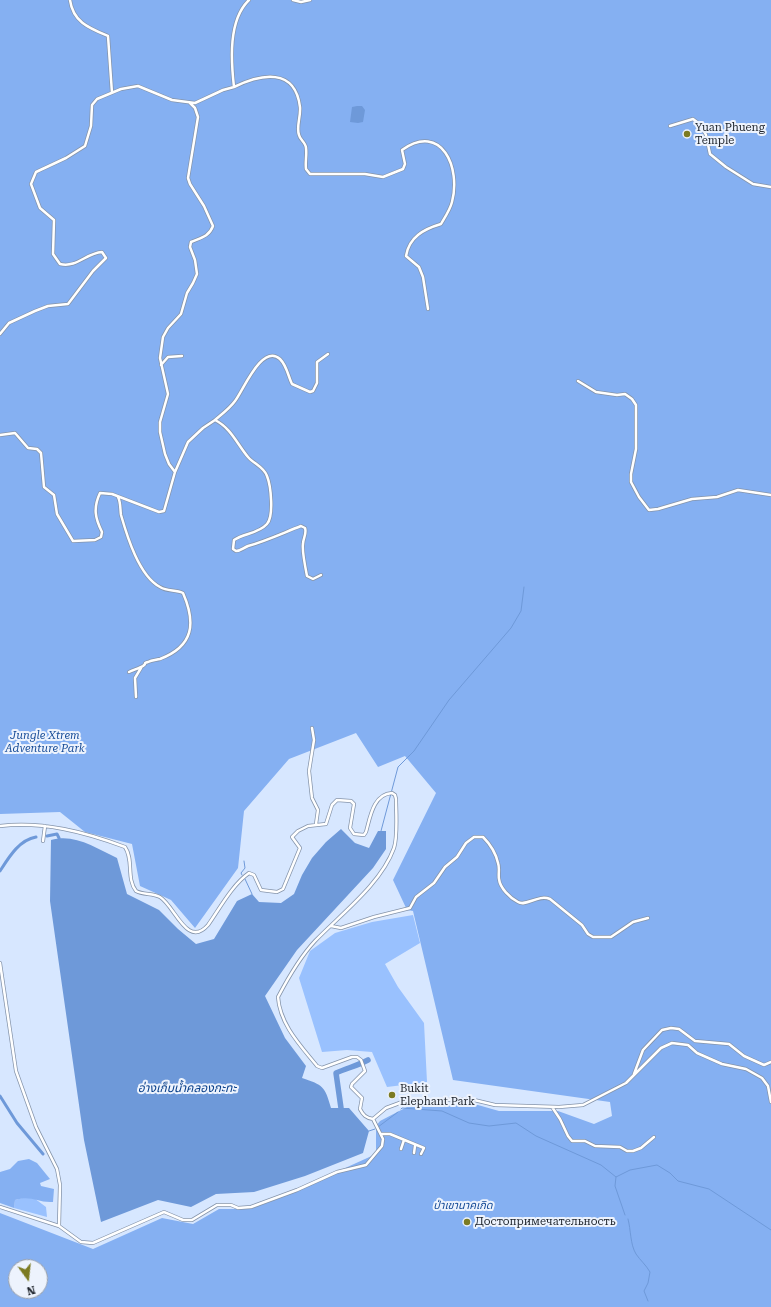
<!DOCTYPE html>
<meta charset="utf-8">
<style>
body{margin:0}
#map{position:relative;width:771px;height:1307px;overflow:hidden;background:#d7e7ff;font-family:"Roboto Serif",serif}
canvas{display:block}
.north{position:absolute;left:8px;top:1259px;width:40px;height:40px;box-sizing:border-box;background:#edf3fd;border:1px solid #9ba1aa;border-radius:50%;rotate:165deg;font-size:11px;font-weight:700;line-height:16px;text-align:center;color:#20262e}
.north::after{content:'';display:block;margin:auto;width:14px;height:18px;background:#7c7b22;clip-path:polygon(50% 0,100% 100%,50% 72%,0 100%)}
</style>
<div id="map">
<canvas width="771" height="1307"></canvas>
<div class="north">N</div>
</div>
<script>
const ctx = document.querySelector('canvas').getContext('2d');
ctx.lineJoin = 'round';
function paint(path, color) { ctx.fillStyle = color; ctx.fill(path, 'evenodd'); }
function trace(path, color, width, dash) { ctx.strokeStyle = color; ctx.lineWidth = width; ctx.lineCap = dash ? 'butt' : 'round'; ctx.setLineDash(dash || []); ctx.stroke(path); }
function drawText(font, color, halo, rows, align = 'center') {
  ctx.font = font + ' "Roboto Serif","Noto Sans Thai",serif'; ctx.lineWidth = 4; ctx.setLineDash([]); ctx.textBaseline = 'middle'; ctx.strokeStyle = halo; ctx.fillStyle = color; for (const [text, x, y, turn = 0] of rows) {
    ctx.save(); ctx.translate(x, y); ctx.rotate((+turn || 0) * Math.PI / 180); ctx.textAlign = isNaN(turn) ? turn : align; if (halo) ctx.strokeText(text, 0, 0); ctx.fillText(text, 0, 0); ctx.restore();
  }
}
const green = new Path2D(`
 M413,915L420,943L385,964L398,987L424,1023L427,1082L387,1087L372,1052L347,1050L322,1052L299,978L310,951L335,933L372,922Z
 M26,1197L34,1198L46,1207L47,1217L14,1208L15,1200Z`);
const forest = new Path2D(`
 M0,0H771V1307H0V1213L93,1249L162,1218L193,1224L219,1209H250L277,1199L376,1154V1126L380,1121L407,1107L453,1104L478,1105L499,1111H558L594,1124L612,1116L610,1102L453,1080L413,911L407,910L393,880L436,793L405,756L378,767L356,733L289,759L244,811L238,868L195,928L171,900L140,886L132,844L85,832L60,812L0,814ZM16,1267H40V1291H16Z
 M29,1159L37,1163L50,1179L40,1183L41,1186L54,1189L53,1202C37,1203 32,1195 15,1200L14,1208L0,1203V1172L10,1169L18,1161Z`);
const water = new Path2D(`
 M357,106H362L365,110L363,122L358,123L350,122L352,107Z
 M341,829L355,843L369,848L378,831H386V849L373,868L297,950L265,996L285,1038L306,1066L302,1078C323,1085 325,1086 331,1108H349L369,1131L363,1153L305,1176L254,1192L216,1194L191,1207L158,1200L101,1222L84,1140L50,901L51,840C74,833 96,848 117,858L127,894L159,910L178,929L196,944L214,939L237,901L252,894L259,902L281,903L294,894L302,875L312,858L326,842Z`);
const stream = new Path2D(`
 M381,831L398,767L414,751L449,700L511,628L521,611L524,587
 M242,875L241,873L245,868L244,861
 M245,879L252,894
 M401,1109L402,1108L442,1111L469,1123L489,1126L516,1123L536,1136L601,1165L616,1177L630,1170L657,1165L670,1173L678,1181L709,1189L771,1230
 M378,1127L398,1112
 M369,1131L375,1129
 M616,1177L615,1186L625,1215
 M628,1219C631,1230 630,1244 636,1254C640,1260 646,1265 650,1272L648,1283L644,1291L648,1301`);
const canal = new Path2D(`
 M47,836L57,834L59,838
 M0,871C9,857 19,840 36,837
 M0,1096L17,1123L43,1154`);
const river = new Path2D(`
 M341,1108L336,1073C347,1068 357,1066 368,1060`);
const street = new Path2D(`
 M70,0C73,22 89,28 108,36L112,93
 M293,0L301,2L310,0
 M234,87C261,74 295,67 300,107C301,116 296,127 299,135C300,140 306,143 306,148C307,155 305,162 306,169L310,174H365L383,177L403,169L405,164L402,150C442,122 461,168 452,202C450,210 445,217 441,224C424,229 409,237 406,256L419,267L423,277L428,309
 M670,126L693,119L701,125L706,135L710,154L726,167L753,184L771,187
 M0,334L9,323L35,311L48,306L68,304L93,271L106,258L102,252C86,253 77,268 60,264L53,254L54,220L40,208L31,184L36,172L66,158L85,146L91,126L92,105L97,99L121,89L138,86L172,100L195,103L223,90L234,87C231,61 228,20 249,0
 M161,365L168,357L182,356
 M578,381L596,392L617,395L625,394L632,399L636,405V449L631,474V482L639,497L649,510L658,509L692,499L717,497L738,490L771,495
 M215,420C222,414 230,408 235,401C243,391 262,343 280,359C287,366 288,376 292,384L310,392L313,391L317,383V362L328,354
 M0,435L15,433L28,448L37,449L41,453L44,487L54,495L57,514L73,541L95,540L101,537L102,532C95,518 93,508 100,493L112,494L159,512L164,511L175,472L188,442L203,428L215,420C231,428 237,444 248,457C254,464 264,467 267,476C271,486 274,516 267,524C258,534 244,533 234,540L233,549L236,551C241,551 243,548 248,546C266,541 283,533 301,526L305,528C307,534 303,538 303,544C302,550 306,571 307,576L313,579L321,575
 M175,472L169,464L165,454L160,432V422L168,394L160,358L163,337L168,328L181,314L187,293L193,283L197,274L195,260L190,247L191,242C200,238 209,237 213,226L204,206L190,184L188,178L198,117L195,108L190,103
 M118,497C121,503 120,509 121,515C127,536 139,576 160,587C168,592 175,589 183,593C196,623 194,646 160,659C156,660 152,660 148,662C142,664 148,662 143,666C140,668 133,670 129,672
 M136,697L135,678L141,668
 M312,728L314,740L309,771L312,798L318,810L316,824
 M0,826C43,821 85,832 125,847C134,860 126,878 136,891C143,895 153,893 160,897C175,906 187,949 208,925C220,908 232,885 249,873L254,875L261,890L277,892L283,889L300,848L292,837L298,831L308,826L326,824L332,805L337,800L351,801L354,804L350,828L354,834L364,835L366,832C370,818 373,794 392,793L395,795L396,799C396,812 398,836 394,848C381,884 341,914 315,941C300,957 288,978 278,997C280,1025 301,1046 317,1066L322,1068L352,1057H357L361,1060L365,1071L352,1084L351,1087L362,1098L360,1109C363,1115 366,1118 373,1119L383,1139L382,1146L366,1165L337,1172L297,1190L251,1207L238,1208L231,1205H217L192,1220H183L164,1212L93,1243L81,1242L59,1226L0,1207
 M43,841L45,826
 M331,926L341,928L374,917L410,908L416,897L434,883L445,867L457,857L466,843L474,837H483C490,844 496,854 498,863C500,868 498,874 499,879C500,888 510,898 518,902C526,907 538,894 550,899L582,925L588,934L593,937H611L633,922L648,918
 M0,963L16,1071L36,1127L57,1169L60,1185L59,1226
 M634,1074L643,1050L662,1030L671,1028L679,1029L695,1041L729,1044L744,1056L764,1065L771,1062
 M552,1107L560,1119L568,1136L572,1141H585L595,1146L620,1147L627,1151H633L641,1148L654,1137
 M373,1119L386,1108L405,1101L470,1099L495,1105L559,1107L583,1105L626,1083L661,1048L672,1043L688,1045L697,1053L722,1064L746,1069L762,1078L768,1086L771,1102
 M381,1134H390L424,1148L421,1154
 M401,1149L404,1140
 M414,1153L415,1146`);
const markers = [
 [687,134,4,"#7c7b22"],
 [392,1095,4,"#7c7b22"],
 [467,1222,4,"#7c7b22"]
];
const poiNames = [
 ["Yuan Phueng",695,128],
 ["Temple",695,141],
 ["Bukit",400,1089],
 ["Elephant Park",400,1102],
 ["Достопримечательность",475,1222]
];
const parkNames = [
 ["Jungle Xtrem",45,736],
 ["Adventure Park",45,749],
 ["ป่าเขานาคเกิด",463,1206]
];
const waterNames = [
 ["อ่างเก็บน้ำคลองกะทะ",187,1088]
];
paint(green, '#99c1fe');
paint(forest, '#85b0f2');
paint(water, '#6e99d9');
trace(stream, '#6e99d9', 1);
trace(canal, '#6e99d9', 3);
trace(river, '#6e99d9', 5.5);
trace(street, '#8594aa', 4);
trace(street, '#fff', 2.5);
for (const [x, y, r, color] of markers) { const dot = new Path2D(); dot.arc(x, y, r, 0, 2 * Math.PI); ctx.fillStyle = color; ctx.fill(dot); trace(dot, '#edf3fd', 1.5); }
drawText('11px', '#20262e', '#edf3fd', poiNames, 'left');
drawText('italic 11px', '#174c98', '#edf3fd', parkNames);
drawText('italic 12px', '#083f8a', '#edf3fd', waterNames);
</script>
